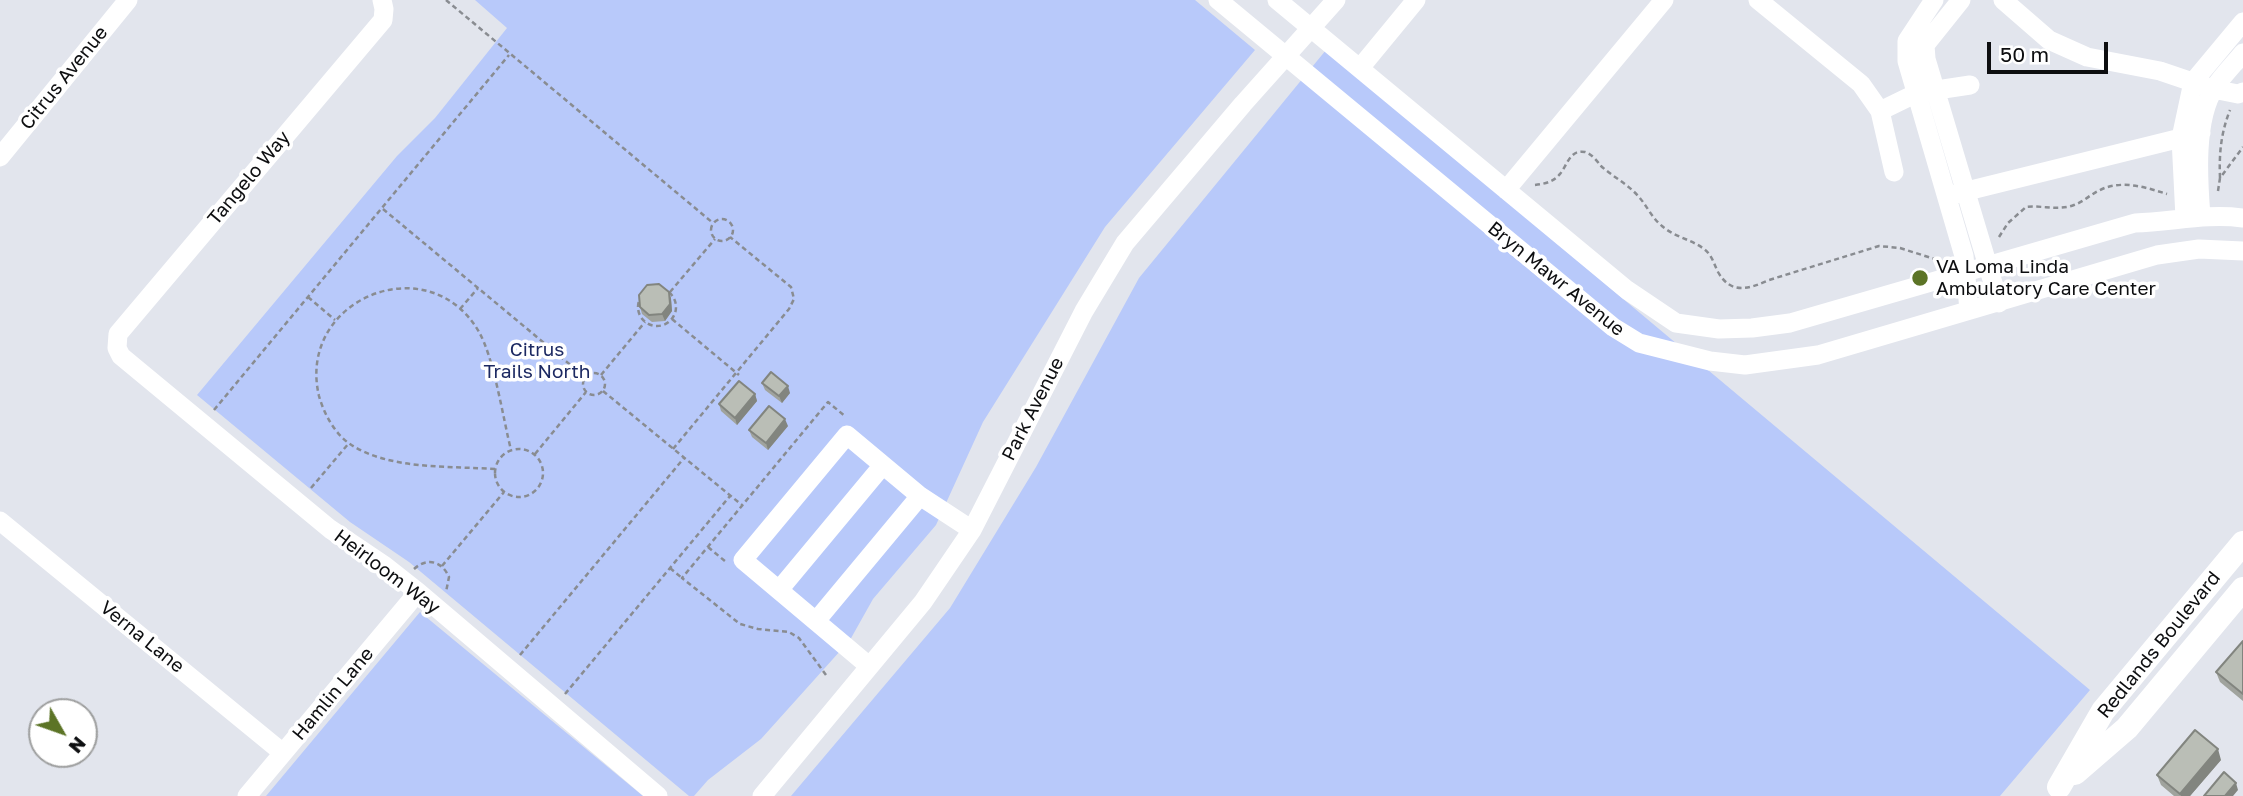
<!DOCTYPE html>
<style>
body{margin:0}
#map{position:relative;width:2243px;height:796px;overflow:hidden;background:#e2e5ed;font-family:"Golos Text",sans-serif}
canvas{display:block}
.north{position:absolute;left:28px;top:698px;width:70px;height:70px;box-sizing:border-box;background:#fff;border:2px solid #9e9f9f;border-radius:50%;rotate:130deg;font-size:19px;font-weight:700;line-height:28px;text-align:center;color:#0d0e10}
.north::after{content:'';display:block;margin:auto;width:24px;height:32px;background:#5c7426;clip-path:polygon(50% 0,100% 100%,50% 72%,0 100%)}
.scale{position:absolute;left:1987px;top:42px;width:121px;height:32px;box-sizing:border-box;border:4px solid #0d0e10;border-top:0;padding-left:9px;font-size:21px;line-height:24px;white-space:nowrap;color:#0d0e10;-webkit-text-stroke:5px #fff;paint-order:stroke}
</style>
<div id="map">
<canvas width="2243" height="796"></canvas>
<div class="north">N</div>
<div class="scale">50 m</div>
</div>
<script>
const ctx = document.querySelector('canvas').getContext('2d');
ctx.lineJoin = 'round';
function paint(path, color) { ctx.fillStyle = color; ctx.fill(path, 'evenodd'); }
function trace(path, color, width, dash) { ctx.strokeStyle = color; ctx.lineWidth = width; ctx.lineCap = dash ? 'butt' : 'round'; ctx.setLineDash(dash || []); ctx.stroke(path); }
function drawText(font, color, halo, rows, align = 'center') {
  ctx.font = font + ' "Golos Text",sans-serif'; ctx.lineWidth = 7; ctx.setLineDash([]); ctx.textBaseline = 'middle'; ctx.strokeStyle = halo; ctx.fillStyle = color; for (const [text, x, y, turn = 0] of rows) {
    ctx.save(); ctx.translate(x, y); ctx.rotate((+turn || 0) * Math.PI / 180); ctx.textAlign = isNaN(turn) ? turn : align; if (halo) ctx.strokeText(text, 0, 0); ctx.fillText(text, 0, 0); ctx.restore();
  }
}
const green = new Path2D(`
 M475,0H1195L1255,50L1105,227L983,422L936,525L873,599L850,640L761,739L708,780L694,796H689L409,562L350,522L197,395L397,156L435,118L507,28Z
 M1326,50L2090,690L2000,796H791L950,608L1036,467L1139,278Z
 M420,612L643,796H266Z`);
const path = new Path2D(`
 M446,0L713,223
 M2220,178C2219,153 2221,133 2230,110
 M1535,185C1544,184 1553,182 1559,175C1567,167 1569,149 1585,152C1592,154 1597,161 1601,166C1613,177 1628,184 1639,197C1647,206 1652,218 1662,226C1674,237 1691,239 1704,249C1712,255 1714,264 1718,272C1731,295 1749,289 1769,280L1879,246L1900,248L1941,261
 M2218,191L2220,178L2243,147
 M383,209L585,377
 M711 230a11 11 0 1 1 22 0a11 11 0 1 1-22 0Z
 M1999,237L2008,223L2026,207C2042,205 2058,211 2074,205C2083,202 2090,195 2098,191C2120,179 2145,187 2167,194
 M638 307a19 19 0 1 1 38 0a19 19 0 1 1-38 0Z
 M670,292L715,239
 M308,297L335,320
 M460,309L478,288
 M672,319L739,375
 M583 384a11 11 0 1 1 22 0a11 11 0 1 1-22 0Z
 M601,375L645,322
 M603,391L743,506
 M214,410L509,55
 M495 473a24 24 0 1 1 48 0a24 24 0 1 1-48 0Z
 M673,449L789,309L794,299L791,287L730,237
 M535,454L586,392
 M495,469C451,466 388,470 350,444C335,434 324,414 319,396C296,299 429,245 479,332C494,358 503,418 511,450
 M311,488L349,443
 M708,547L726,562
 M442,566L504,492
 M670,568L682,578
 M414,569C427,557 442,561 449,577L446,592
 M520,655L684,458
 M826,675L799,638L789,632L758,629L740,624L682,578L828,402L846,417
 M565,694L730,496`);
const minor = new Path2D(`
 M382,0L384,9L383,20L118,334L117,348L121,356L330,529L385,566L418,592L658,796
 M1218,0L1613,327L1639,343L1710,361L1745,365L1818,355L2157,255L2199,249L2243,251
 M1277,0L1627,290L1676,323L1719,329L1752,328L1790,323L2135,223C2172,222 2206,213 2243,218
 M1758,0L1861,84L1880,111L1894,172
 M1934,0L1907,41V61L1964,256L1969,310
 M1961,0L1925,45L1926,59L1999,303
 M2003,0L2049,40L2087,57L2160,71L2213,89L2238,94L2243,92
 M1360,68L1416,0
 M1880,111L1917,93L1970,85
 M0,157L128,0
 M1506,190L1664,0
 M1955,194L2201,133
 M2201,216C2198,179 2194,119 2215,87C2223,75 2234,64 2243,53
 M2185,218L2181,138L2193,82L2243,22
 M0,521L283,753
 M779,590L883,465
 M816,621L920,496
 M869,666L743,560L847,435L920,496L972,530
 M247,796L418,592
 M762,796L923,602L972,530L1084,311L1125,243L1243,104L1336,0`);
const major = new Path2D(`
 M2075,773L2127,728L2243,589
 M2059,787L2103,711L2243,543`);
const wall = new Path2D(`
 M669,292L671,299L672,311L665,321L652,322L642,314L640,307Z
 M762,383L790,393L782,403L765,390Z
 M755,394L757,401L737,425L721,411L719,404Z
 M788,426L768,450L752,437L749,430Z
 M2243,641V701L2220,682L2216,672Z
 M2221,760L2190,796H2174L2161,785L2157,775Z`);
const shadedWall = new Path2D(`
 M669,292L671,299L672,311L665,321L662,314Z
 M788,386L790,393L782,403L779,396Z
 M755,394L757,401L737,425L735,418Z
 M785,419L788,426L768,450L766,443Z
 M2218,749L2221,760L2190,796H2181L2180,794Z
 M2236,783L2238,790L2233,796H2225Z`);
const building = new Path2D(`
 M659,284L669,292L670,304L662,314L649,315L640,307L639,295L647,285Z
 M771,372L788,386L779,396L762,383Z
 M739,381L755,394L735,418L719,404Z
 M769,406L785,419L766,443L749,430Z
 M2243,641V694L2216,672Z
 M2195,730L2218,749L2180,794L2157,775Z
 M2224,772L2236,783L2225,796H2204Z`);
const markers = [
 [1920,278,9,"#5c7426"]
];
const streetNames = [
 ["Citrus Avenue",64,78,-51],
 ["Tangelo Way",249,178,-50],
 ["Bryn Mawr Avenue",1556,279,39],
 ["Park Avenue",1033,409,-63],
 ["Heirloom Way",387,572,37],
 ["Verna Lane",142,637,39],
 ["Redlands Boulevard",2159,645,-51],
 ["Hamlin Lane",333,694,-50]
];
const poiNames = [
 ["VA Loma Linda",1936,267],
 ["Ambulatory Care Center",1936,289]
];
const parkNames = [
 ["Citrus",537,350],
 ["Trails North",537,372]
];
paint(green, '#b8c9fa');
trace(path, '#898c91', 2.5, [5, 3.5]);
trace(minor, '#fff', 19);
trace(major, '#fff', 24);
paint(wall, '#a0a39d');
paint(shadedWall, '#82857f');
paint(building, '#babeb6');
trace(building, '#82857f', 2);
for (const [x, y, r, color] of markers) { const dot = new Path2D(); dot.arc(x, y, r, 0, 2 * Math.PI); ctx.fillStyle = color; ctx.fill(dot); trace(dot, '#fff', 2.5); }
drawText('19px', '#0d0e10', '#fff', streetNames);
drawText('19px', '#0d0e10', '#fff', poiNames, 'left');
drawText('19px', '#1c2962', '#fff', parkNames);
</script>
